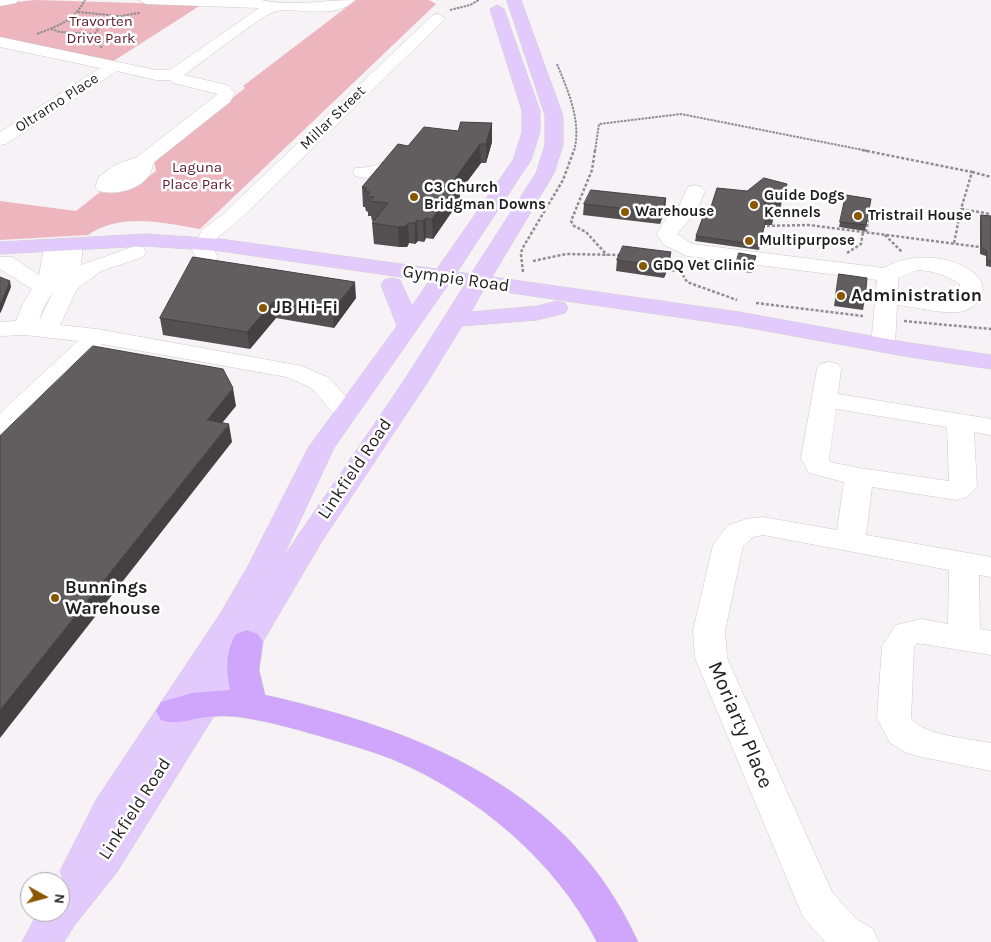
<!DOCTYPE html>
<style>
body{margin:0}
#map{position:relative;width:991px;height:942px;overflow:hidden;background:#f6f2f6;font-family:Karla,sans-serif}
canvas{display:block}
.north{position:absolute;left:20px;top:872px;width:50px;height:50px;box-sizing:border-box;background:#fff;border:1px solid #a6a5a6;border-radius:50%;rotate:97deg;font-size:14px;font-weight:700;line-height:20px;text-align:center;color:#201f20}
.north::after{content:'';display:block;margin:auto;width:18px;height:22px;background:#8a5701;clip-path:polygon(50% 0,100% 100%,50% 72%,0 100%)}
</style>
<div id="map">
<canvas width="991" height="942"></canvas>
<div class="north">N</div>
</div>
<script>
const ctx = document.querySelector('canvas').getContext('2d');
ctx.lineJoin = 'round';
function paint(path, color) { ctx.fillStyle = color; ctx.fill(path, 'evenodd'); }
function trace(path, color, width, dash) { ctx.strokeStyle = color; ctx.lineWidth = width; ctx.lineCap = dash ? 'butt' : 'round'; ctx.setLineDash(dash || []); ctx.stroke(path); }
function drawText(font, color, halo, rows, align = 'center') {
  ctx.font = font + ' Karla,sans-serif'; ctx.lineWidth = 5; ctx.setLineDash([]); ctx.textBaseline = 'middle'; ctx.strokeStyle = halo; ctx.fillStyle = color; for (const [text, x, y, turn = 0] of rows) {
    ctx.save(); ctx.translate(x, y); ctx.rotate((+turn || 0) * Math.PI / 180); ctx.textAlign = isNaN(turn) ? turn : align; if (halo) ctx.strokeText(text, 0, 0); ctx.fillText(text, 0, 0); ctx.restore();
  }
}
const green = new Path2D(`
 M35,0L201,5L112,62L0,38V4Z
 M356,0H429L436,4L200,229C163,223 121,212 88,235L0,240V201L76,211L100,192C124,197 138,185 156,171L154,160L245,88L243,86Z`);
const pathFar1 = new Path2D(`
 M450,10L470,5L479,0
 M78,12L120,16
 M69,22L102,24
 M51,29L60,32L94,34
 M37,34C59,25 73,22 85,0
 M102,48L93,37C102,19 121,15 140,13
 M557,64C568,91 582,122 574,151
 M595,151L599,124L681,114L868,151`);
const path = new Path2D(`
 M595,150L592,170L571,221L574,226L586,232L607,255
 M862,150L972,172L961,209
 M972,172L991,177
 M762,226L809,225L980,247
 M866,232L869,217
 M885,235L902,252
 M954,243L961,209L991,214
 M847,253L861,244L863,232
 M533,261L566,254L622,255
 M675,262L687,282L737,300
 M667,270L681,271
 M523,272L521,255L522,249L563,180L574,150
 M756,303L863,316
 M904,321L991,329`);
const minor = new Path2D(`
 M0,0H18L16,3L0,6Z
 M139,0H261C291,7 324,0 354,0C339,20 297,7 276,11C264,13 199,65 184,75L227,85L235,92L230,102L153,163C151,188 119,196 98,191L95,187L99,177L115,165L137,157L218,94L174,83L170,80H156L117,71L6,144L0,145V132L100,68L0,47V37L156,70H170L259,8L146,4Z
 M438,14L445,18L443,21L236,223L218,237L214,250L218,257L215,262L207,263L199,262L192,250L202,230L222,215L433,15Z
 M383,162L390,164L392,168C384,181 369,179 355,176L353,172L355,168L371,167Z
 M695,185L702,187L705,191L697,210L677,234L692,244L884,268C909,252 956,254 978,277C991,292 975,310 959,312C940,314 917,307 897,305L895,345L891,350L883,352L875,350L871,345L877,280L687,256L664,245L657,234L663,223L678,208L688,187ZM918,270C934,271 946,275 960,284L959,296L955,298L898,292V278Z
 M72,238L79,240L83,244L81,265L135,246L143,247L146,252L143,257L101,271L77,289L60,325L97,329L302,366L329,378L360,412L356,417C333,423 327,402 312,389C305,384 294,381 287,377L102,344L9,433L0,435V413L78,341L25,335L0,336V322L16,321L22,306L32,289L0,269V257H12L39,275L44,248L48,244L55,242L62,243L65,240ZM53,292L39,321L44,306Z
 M829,362L838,364L841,369L838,394L991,419V435L974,432L977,487L967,497L957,500L872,487L866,535L991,557V577L979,575L980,629L991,631V655L917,643L914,647L911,718C921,735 971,739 991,743V771L917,756L905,752L890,743L877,718L882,646L896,625L921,619L948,624L949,570L763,535L753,537L743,546L725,631L727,658L832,892L856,919L873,929L879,942H825L803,917L695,658L693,631L713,545L727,526L746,519L763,517L837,530L844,482L809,473L801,458L817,369L820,364ZM836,409L947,427L949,481L859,468L830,462L829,458Z`);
const major = new Path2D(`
 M507,0H521L563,116V145L554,173L492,277L739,312L910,343L991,355V369L910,357L739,326L484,289L471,312L537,306L557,301L565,303L568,308L565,313L537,320L462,326L427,383L322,541L258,650L235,682L117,872L74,926L64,942H22L38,912H60V883L63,879L60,871L96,800L220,614L248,566L308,448L397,326L381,285L384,280L392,278L400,280L412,306L429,281L220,251L145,246L0,254V242L145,234L220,239L437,269L513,160L522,132V111L490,9L497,5L504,9L540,111V132L531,160L457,272L471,274L536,173L545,145V116ZM449,284L464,286L403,382L282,559L334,448Z`);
const highway = new Path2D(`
 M247,630L258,634L263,642L259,670L265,695C419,730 569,788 638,942H597C555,860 477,795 392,759C368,750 344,743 320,736C295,729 271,722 246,718C234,716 221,715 209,717C191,718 178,726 161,720L156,711L161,702L192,693L230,690C226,670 225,652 236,634Z`);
const wall = new Path2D(`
 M492,123V142L486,163H481L460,191V200L433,239L426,238L424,242L418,241L415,244L409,243L407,247H399L374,244L372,223L374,221H372L371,216H368V212L366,211L365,207H363L362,187L408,146L458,131Z
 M787,184L780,209L767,208L773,220L772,225H765L759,250L695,241L696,236L709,213Z
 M846,195L871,199L865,231L839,227Z
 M666,198L665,209L660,224L583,215L584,204Z
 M981,215L991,216V267L986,266V256L980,254V220Z
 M756,256L752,273L736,271L737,260Z
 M193,257L356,298L334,328L276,318L250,349L163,335L160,318Z
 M617,260L670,263L664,278L616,271Z
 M839,274L865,299L863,310L834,306Z`);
const shadedWall = new Path2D(`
 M492,123V142L486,163V144Z
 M480,144L481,163L460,191V200L433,239L432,219L454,180Z
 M666,198L665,209L660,224L661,213Z
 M426,218V238L424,242L423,221Z
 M417,220L418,241L415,244V223Z
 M408,223L409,243L407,247H399L398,227Z
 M671,252L670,263L664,278L665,267Z
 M10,281L11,287L1,312L0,313V305Z
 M355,282L356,298L334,328L332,311Z
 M273,302L276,318L250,349L247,332Z
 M233,388L236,406L210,438L207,420Z
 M229,424L232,442L0,738V710Z`);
const building = new Path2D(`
 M461,122L492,123L486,144H480L454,180L460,181L432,219L426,218L423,221L417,220L415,223H408L406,226L398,227L372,223L388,203L370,201L374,197L367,196L370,192L364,191L367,188L362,187L398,144L408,146L424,127L458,131Z
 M764,178L787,184L780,204L764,202L773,220H766L759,245L696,236L704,214L709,213L717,188L747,191Z
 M591,190L666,198L661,213L584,204Z
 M846,195L871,199L866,225L840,222Z
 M981,215L991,216V261H987V251L982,248Z
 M623,246L671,252L665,267L617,260Z
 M739,253L756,256L754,262L737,260Z
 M193,257L355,282L332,311L273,302L247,332L160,318Z
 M839,274L867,278L865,299L836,295Z
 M0,277L10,281L0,305Z
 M93,346L223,369L233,388L207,420L229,424L0,710V436Z`);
const markers = [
 [414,197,5,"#8a5701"],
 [754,205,5,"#8a5701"],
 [625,212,5,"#8a5701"],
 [858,216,5,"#8a5701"],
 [749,241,5,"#8a5701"],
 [643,266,5,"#8a5701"],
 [841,296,5,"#8a5701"],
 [263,308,5,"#8a5701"],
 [55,598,5,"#8a5701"]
];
const farParknames = [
 ["Travorten",101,22],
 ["Drive Park",101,39],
 ["Laguna",197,168],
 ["Place Park",197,185]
];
const farStreetnames = [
 ["Oltrarno Place",57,103,-33],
 ["Millar Street",333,118,-44]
];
const farPoinames = [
 ["C3 Church",424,188],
 ["Bridgman Downs",424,205],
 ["Guide Dogs",764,196],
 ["Kennels",764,213],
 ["Warehouse",635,212],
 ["Tristrail House",868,216],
 ["Multipurpose",759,241],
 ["GDQ Vet Clinic",653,266]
];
const streetNames = [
 ["Gympie Road",456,279,8],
 ["Linkfield Road",355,469,-56],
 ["Linkfield Road",135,809,-57]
];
const poiNames = [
 ["Administration",851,296],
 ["JB Hi-Fi",273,308],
 ["Bunnings",65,588],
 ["Warehouse",65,609]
];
const nearStreetnames = [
 ["Moriarty Place",740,725,67]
];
paint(green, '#edb6be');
trace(minor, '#ccc9cc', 1);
trace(major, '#cecece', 1);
trace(highway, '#cecece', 1);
trace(pathFar1, '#918e91', 2, [2.5, 1]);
trace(path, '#918e91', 2.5, [3, 2]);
paint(minor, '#fff');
paint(major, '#e3cafd');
paint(highway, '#d0a6fc');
paint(wall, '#545052');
paint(shadedWall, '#454142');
paint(building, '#625d5f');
trace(building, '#454142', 1);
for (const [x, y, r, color] of markers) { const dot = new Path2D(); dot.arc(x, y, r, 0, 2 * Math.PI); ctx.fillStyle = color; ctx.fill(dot); trace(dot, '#fff', 2); }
drawText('15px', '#60182c', '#fff', farParknames);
drawText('15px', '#201f20', '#fff', farStreetnames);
drawText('bold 15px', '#201f20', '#fff', farPoinames, 'left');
drawText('18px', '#201f20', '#fff', streetNames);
drawText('bold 18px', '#201f20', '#fff', poiNames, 'left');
drawText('21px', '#201f20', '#fff', nearStreetnames);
</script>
